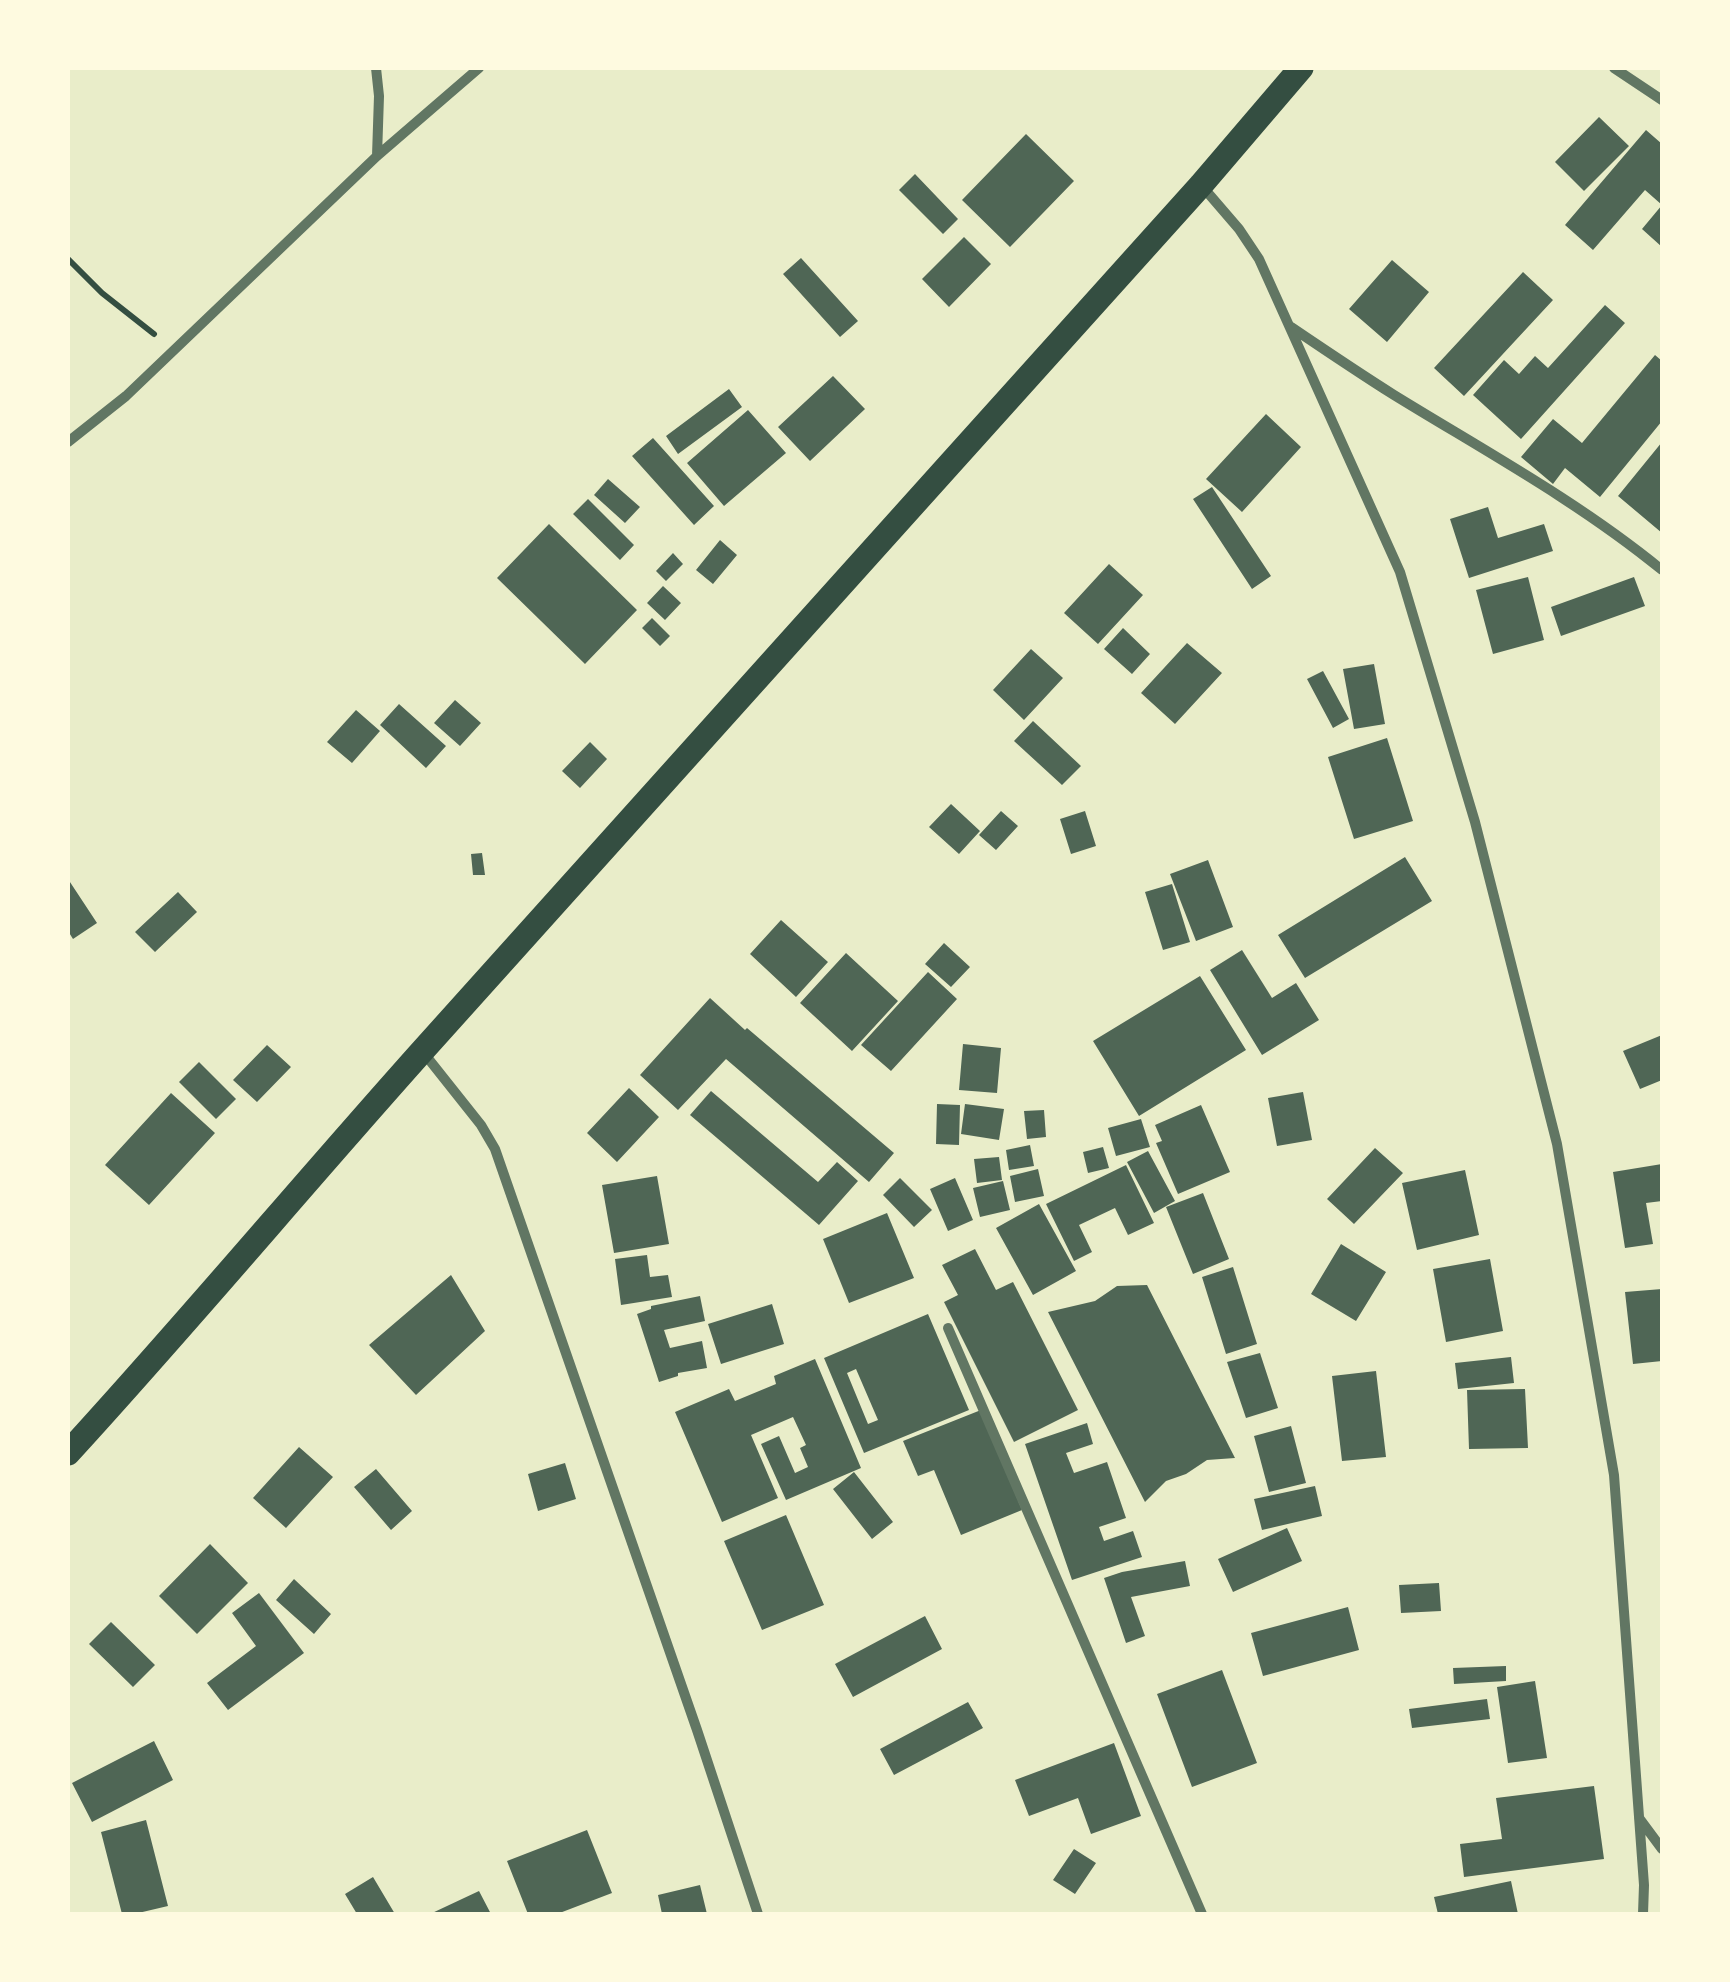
<!DOCTYPE html>
<style>
body{margin:0}
#map{position:relative;width:1730px;height:1982px;overflow:hidden;background:#e9edc9;font-family:Lato,sans-serif}
canvas{display:block}
.frame{position:absolute;inset:0;border:70px solid #fefae0;pointer-events:none}
</style>
<div id="map">
<canvas width="1730" height="1982"></canvas>
<div class="frame"></div>
</div>
<script>
const ctx = document.querySelector('canvas').getContext('2d');
ctx.lineJoin = 'round';
function paint(path, color) { ctx.fillStyle = color; ctx.fill(path, 'evenodd'); }
function trace(path, color, width, dash) { ctx.strokeStyle = color; ctx.lineWidth = width; ctx.lineCap = dash ? 'butt' : 'round'; ctx.setLineDash(dash || []); ctx.stroke(path); }
const building = new Path2D(`
 M1599,117L1629,146L1584,191L1555,162Z
 M1646,130L1662,144V205L1645,190L1593,250L1565,225Z
 M1026,134L1074,181L1010,247L962,200Z
 M915,174L958,219L943,234L899,190Z
 M1662,205V247L1642,229Z
 M964,237L991,264L949,307L922,279Z
 M801,258L858,321L840,337L783,274Z
 M1392,260L1429,292L1387,342L1349,309Z
 M1523,272L1553,300L1464,396L1434,368Z
 M1605,305L1625,323L1521,439L1473,395L1504,360L1519,374L1535,356L1548,368Z
 M1655,355L1662,361V421L1600,497L1565,468L1553,484L1521,457L1553,419L1582,443Z
 M833,376L865,409L810,461L778,427Z
 M729,389L742,407L678,454L666,436Z
 M748,410L786,453L724,506L687,463Z
 M1266,414L1301,447L1242,512L1206,479Z
 M653,438L714,506L694,525L632,456Z
 M1662,442V533L1618,496Z
 M608,479L640,507L625,523L594,495Z
 M1212,487L1271,576L1252,589L1193,499Z
 M588,499L634,545L620,560L573,514Z
 M1488,507L1498,538L1544,524L1553,551L1469,578L1450,519Z
 M549,524L637,610L585,664L497,578Z
 M720,540L737,555L713,584L696,570Z
 M673,553L683,564L666,581L656,571Z
 M1109,564L1143,595L1098,644L1064,613Z
 M1528,577L1544,640L1493,654L1476,590Z
 M1634,577L1645,606L1561,636L1551,607Z
 M663,586L681,603L665,620L647,603Z
 M652,618L670,636L660,646L642,628Z
 M1123,628L1150,654L1132,674L1104,649Z
 M1187,643L1222,673L1175,724L1141,693Z
 M1031,649L1063,678L1024,720L993,690Z
 M1374,664L1385,724L1354,729L1343,669Z
 M1323,671L1349,719L1333,728L1307,679Z
 M455,700L481,723L460,746L434,723Z
 M399,704L446,746L426,768L380,725Z
 M356,710L380,731L352,763L327,742Z
 M1033,721L1081,766L1062,785L1014,741Z
 M1387,738L1413,821L1354,839L1328,757Z
 M590,742L607,759L580,788L562,771Z
 M951,804L980,831L959,854L929,827Z
 M1001,811L1018,826L996,850L979,835Z
 M1085,811L1096,846L1071,854L1060,819Z
 M482,853L485,875H473L471,854Z
 M1405,857L1432,901L1305,978L1278,935Z
 M1208,860L1233,927L1196,941L1170,874Z
 M68,879L97,923L73,939L68,931Z
 M1172,884L1190,942L1163,950L1145,892Z
 M178,892L197,912L155,952L135,932Z
 M781,920L828,962L796,997L750,954Z
 M944,943L970,967L951,987L925,964Z
 M1242,950L1272,998L1296,983L1319,1020L1262,1055L1210,970Z
 M846,953L898,1001L852,1051L800,1003Z
 M928,972L957,999L891,1071L861,1045Z
 M1200,976L1246,1050L1139,1116L1093,1041Z
 M710,998L745,1030L747,1028L894,1153L869,1182L726,1059L678,1110L640,1075Z
 M1662,1035V1080L1640,1089L1623,1051Z
 M963,1044L1001,1048L997,1093L959,1090Z
 M267,1045L291,1067L257,1102L233,1080Z
 M199,1062L236,1099L216,1119L179,1082Z
 M629,1088L659,1117L617,1162L587,1133Z
 M711,1091L818,1182L837,1162L858,1181L819,1225L690,1115Z
 M1303,1092L1312,1140L1277,1146L1268,1098Z
 M171,1093L215,1133L149,1205L105,1165Z
 M937,1104L960,1105L959,1145L936,1144Z
 M965,1104L1004,1109L999,1140L961,1134Z
 M1201,1105L1230,1172L1178,1194L1156,1143L1162,1141L1155,1125Z
 M1044,1110L1046,1137L1027,1139L1024,1111Z
 M1141,1119L1150,1147L1116,1156L1108,1128Z
 M1030,1145L1034,1166L1009,1170L1006,1150Z
 M1103,1147L1109,1168L1088,1173L1083,1152Z
 M1375,1148L1403,1173L1354,1224L1327,1199Z
 M1148,1151L1175,1201L1154,1213L1127,1162Z
 M999,1157L1002,1180L977,1183L974,1159Z
 M1662,1164V1201L1646,1203L1653,1244L1625,1248L1613,1172Z
 M1126,1165L1154,1223L1128,1235L1115,1208L1079,1225L1092,1252L1074,1261L1046,1204Z
 M1038,1169L1044,1196L1015,1202L1010,1176Z
 M1465,1170L1479,1235L1417,1250L1402,1183Z
 M657,1176L669,1244L614,1253L602,1185Z
 M900,1178L932,1210L914,1227L883,1195Z
 M955,1178L973,1220L948,1231L930,1189Z
 M1003,1181L1010,1210L980,1217L973,1188Z
 M1203,1193L1229,1259L1193,1274L1166,1207Z
 M1039,1204L1076,1271L1033,1295L996,1228Z
 M887,1213L914,1278L849,1303L823,1239Z
 M1341,1244L1386,1272L1356,1321L1311,1294Z
 M975,1249L996,1290L1013,1282L1078,1410L1014,1442L944,1302L958,1295L942,1265Z
 M647,1255L650,1277L668,1275L672,1297L621,1305L615,1259Z
 M1490,1259L1503,1331L1446,1342L1433,1269Z
 M1233,1267L1257,1344L1226,1354L1202,1277Z
 M451,1275L485,1331L416,1395L369,1345Z
 M1147,1285L1235,1458L1207,1460L1186,1474L1166,1481L1145,1502L1048,1312L1095,1301L1117,1286Z
 M1662,1289V1361L1633,1364L1625,1292Z
 M700,1296L705,1321L664,1330L670,1348L702,1341L707,1368L678,1373V1376L659,1382L637,1314L651,1309V1306Z
 M772,1304L784,1344L721,1364L708,1324Z
 M928,1314L969,1410L864,1453L824,1358ZM856,1369L878,1420L868,1424L847,1373Z
 M1260,1353L1278,1408L1246,1418L1227,1362Z
 M1511,1357L1514,1383L1458,1389L1455,1363Z
 M815,1359L861,1468L786,1500L761,1444L779,1436L795,1473L808,1467L800,1448L806,1445L793,1417L751,1435L778,1498L722,1522L675,1412L729,1389L735,1401L776,1384L774,1376Z
 M1376,1371L1386,1457L1342,1461L1332,1376Z
 M1525,1389L1528,1448L1469,1449L1467,1390Z
 M981,1410L1022,1510L961,1535L934,1470L918,1476L903,1441Z
 M1087,1423L1093,1444L1066,1453L1074,1473L1107,1462L1126,1518L1099,1527L1104,1541L1133,1531L1142,1557L1072,1580L1025,1444Z
 M1291,1426L1306,1483L1269,1492L1254,1436Z
 M299,1447L333,1477L286,1528L253,1498Z
 M565,1463L576,1499L538,1511L528,1474Z
 M376,1469L412,1511L391,1530L354,1487Z
 M854,1472L893,1522L872,1539L833,1489Z
 M1315,1486L1322,1516L1262,1530L1254,1499Z
 M786,1515L824,1605L762,1630L724,1541Z
 M1287,1528L1302,1561L1233,1592L1218,1559Z
 M210,1544L248,1583L197,1634L159,1596Z
 M1185,1561L1190,1586L1131,1597L1145,1636L1126,1643L1104,1578L1122,1572Z
 M294,1579L331,1614L314,1634L276,1600Z
 M1439,1583L1441,1611L1401,1613L1399,1585Z
 M259,1593L304,1653L228,1710L207,1683L256,1646L232,1613Z
 M1348,1607L1359,1650L1263,1676L1251,1633Z
 M925,1616L942,1649L853,1697L835,1664Z
 M111,1622L155,1665L133,1687L89,1644Z
 M1506,1666V1681L1454,1684L1453,1668Z
 M1222,1670L1257,1763L1192,1787L1157,1694Z
 M1535,1681L1547,1758L1508,1763L1497,1687Z
 M1487,1699L1490,1719L1412,1728L1409,1709Z
 M968,1702L983,1728L894,1775L880,1749Z
 M154,1741L173,1780L92,1822L72,1783Z
 M1114,1743L1141,1816L1091,1834L1078,1798L1029,1816L1015,1780Z
 M1594,1786L1604,1859L1464,1877L1460,1844L1502,1839L1496,1798Z
 M146,1820L168,1906L134,1914H122L101,1832Z
 M587,1830L612,1893L557,1914H528L507,1861Z
 M1074,1849L1096,1863L1075,1894L1053,1880Z
 M373,1877L395,1914H357L345,1894Z
 M1511,1881L1518,1914H1438L1434,1897Z
 M700,1885L707,1914H662L658,1895Z
 M479,1891L491,1914H430Z`);
const path = new Path2D(`
 M68,259L102,293L154,334`);
const minor = new Path2D(`
 M376,68L379,96L377,156
 M1614,68L1662,100
 M1202,186L1239,229L1259,259L1400,572L1475,822L1557,1144L1614,1475L1644,1885L1643,1914
 M1291,327C1325,350 1359,373 1394,395C1485,451 1579,502 1662,570
 M68,442L126,396L377,156L479,68
 M423,1052L481,1125L495,1149L697,1730L758,1914
 M948,1328L1202,1914
 M1639,1818L1662,1849`);
const primary = new Path2D(`
 M68,1453C189,1321 304,1183 424,1049C682,761 942,473 1201,185L1301,68`);
paint(building, '#4f6655');
trace(path, '#344e41', 6);
trace(minor, '#617663', 10);
trace(primary, '#344e41', 25);
</script>
